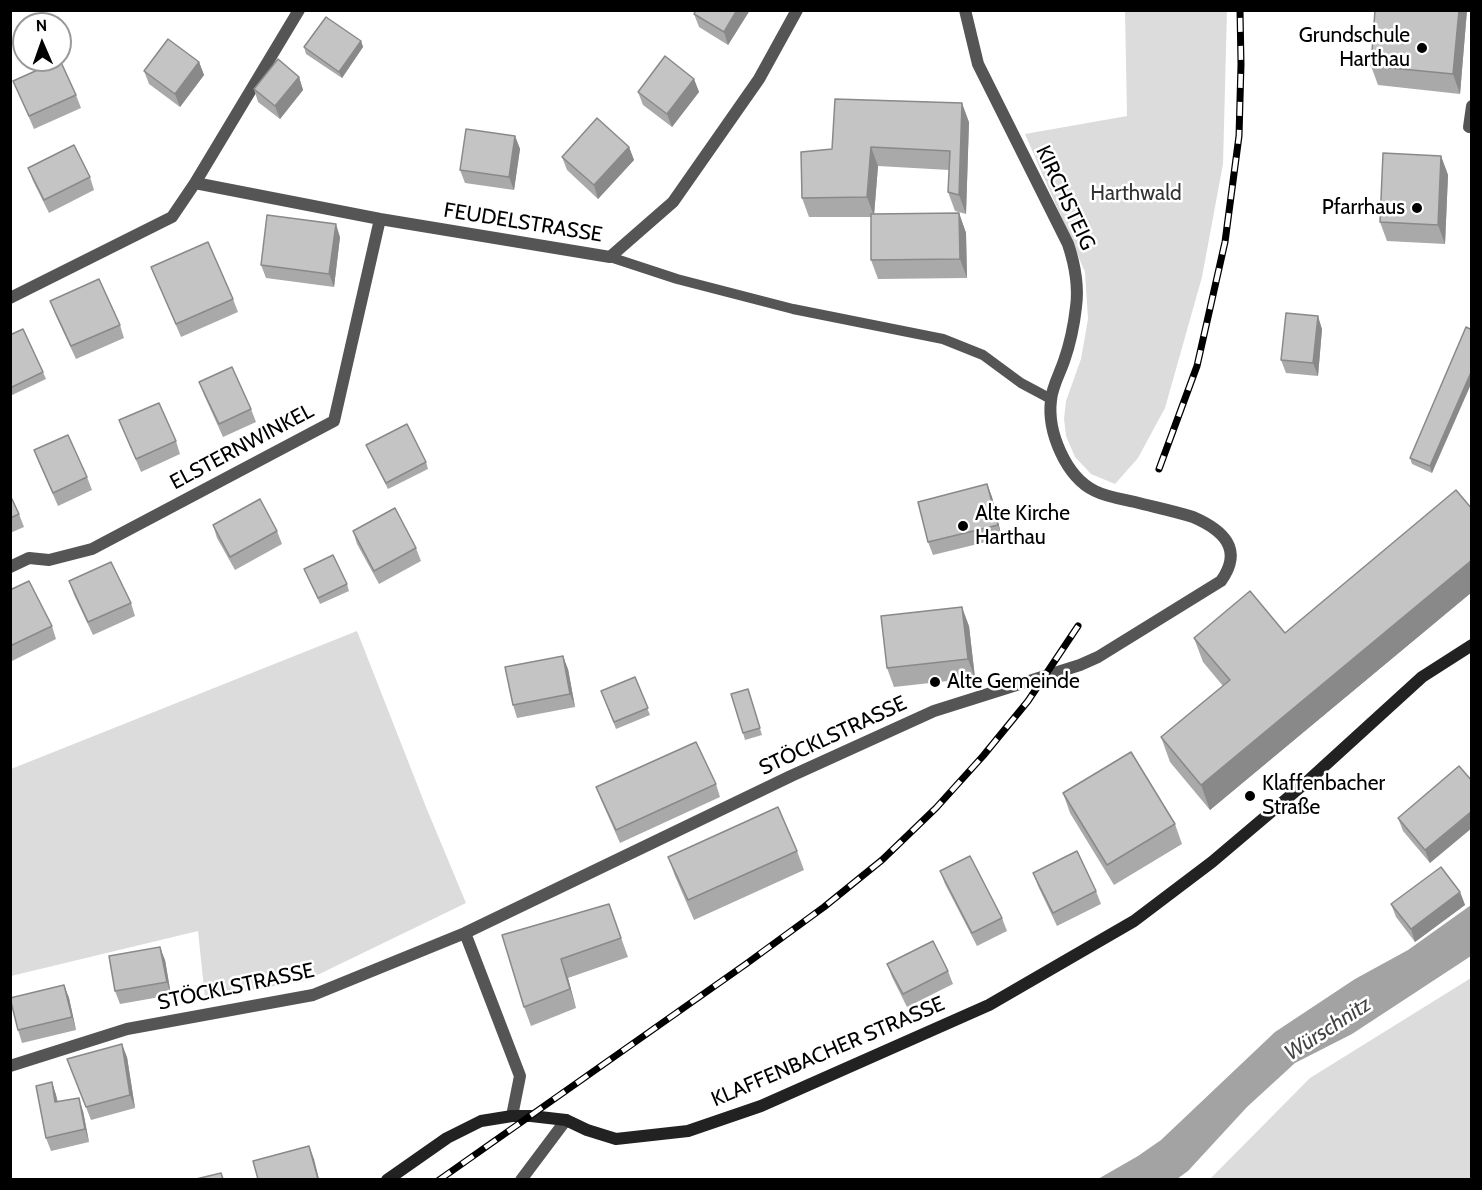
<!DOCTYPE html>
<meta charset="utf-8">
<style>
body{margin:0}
#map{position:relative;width:1482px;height:1190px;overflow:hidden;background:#fff;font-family:Cabin,sans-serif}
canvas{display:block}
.frame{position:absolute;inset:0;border:12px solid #000;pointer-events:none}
.north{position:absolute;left:12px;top:12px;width:60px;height:60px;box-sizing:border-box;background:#fff;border:2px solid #999;border-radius:50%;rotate:358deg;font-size:16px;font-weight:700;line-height:24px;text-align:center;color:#000}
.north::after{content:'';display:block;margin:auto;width:21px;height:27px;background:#000;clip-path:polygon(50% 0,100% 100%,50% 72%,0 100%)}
</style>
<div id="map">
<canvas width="1482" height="1190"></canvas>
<div class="frame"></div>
<div class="north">N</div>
</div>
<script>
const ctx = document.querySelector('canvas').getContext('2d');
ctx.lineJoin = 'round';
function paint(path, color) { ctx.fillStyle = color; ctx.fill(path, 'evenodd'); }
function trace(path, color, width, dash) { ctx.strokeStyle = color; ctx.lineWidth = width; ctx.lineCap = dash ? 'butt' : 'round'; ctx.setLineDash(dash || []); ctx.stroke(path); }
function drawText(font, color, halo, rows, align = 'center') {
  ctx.font = font + ' Cabin,sans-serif'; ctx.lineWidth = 5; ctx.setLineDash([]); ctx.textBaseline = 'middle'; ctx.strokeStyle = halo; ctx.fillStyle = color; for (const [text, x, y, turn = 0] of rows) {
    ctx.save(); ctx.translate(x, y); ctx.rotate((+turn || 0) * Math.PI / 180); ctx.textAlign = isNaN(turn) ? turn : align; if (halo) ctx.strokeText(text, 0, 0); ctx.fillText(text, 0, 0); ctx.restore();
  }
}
const green = new Path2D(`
 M1125,11H1227L1223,164L1202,277L1165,408L1138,458L1115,484L1091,474L1075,457L1066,436L1064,419L1066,401L1081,359L1088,319L1085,272L1025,134L1127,116Z
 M357,631L426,807L466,903L305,981L205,998L198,931L11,976V769Z
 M1471,978V1179H1210L1310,1078Z`);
const water = new Path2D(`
 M1471,905V956L1352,1034L1295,1063L1247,1107L1188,1171L1177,1179H1098L1138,1156L1161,1140L1275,1032L1355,979L1408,950Z`);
const service = new Path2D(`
 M610,257L677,279L793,309L943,339L983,355L1021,383L1051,399`);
const minor = new Path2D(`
 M1469,127L1472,106
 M195,183L380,219L610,257L673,202L759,79L797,10
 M10,298L172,217L195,183L299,10
 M10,567L29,558L49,560L92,549L334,421L380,219
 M465,933L520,1076L512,1116
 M10,1066L127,1029L313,995L465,933L791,776L934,711L1080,665L1098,657L1221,581C1244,549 1223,530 1193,517C1174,511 1154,507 1135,502C1121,499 1107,497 1095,491C1066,477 1047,432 1051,400C1052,387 1060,373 1064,361C1070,344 1074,325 1076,307C1079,285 1075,265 1068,244L978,64L965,10
 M521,1180L566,1120`);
const secondary = new Path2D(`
 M387,1180L447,1138L481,1121L512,1116H531L566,1120L587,1130L616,1139L688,1131L761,1106L989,1005L1134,921L1212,862L1310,779L1422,677L1472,645`);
const rail = new Path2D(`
 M1159,469L1197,366L1225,242L1239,136L1241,64L1240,10
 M439,1180L746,964L824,907L882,860L936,808L983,756L1028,701L1078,626`);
const wall = new Path2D(`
 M696,10H750L728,45L699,27L694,14Z
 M1375,10H1467L1460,94L1378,85L1371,66Z
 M361,41L363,47L342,78L306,54L304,47Z
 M199,62L204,75L180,107L149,84L144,71Z
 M299,77L303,90L280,119L258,102L254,89Z
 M694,79L699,92L672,127L643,105L638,92Z
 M13,81L76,95L81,108L34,129Z
 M969,122L966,214L955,211L948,192L949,170L878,166L874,214L959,213L966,233L967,278L878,279L871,260V217H809L802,198L832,149Z
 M515,136L520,149L514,190L465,183L460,170Z
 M629,147L634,160L598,199L567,170L562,157Z
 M1441,156L1448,175L1445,244L1387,241L1380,222Z
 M28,168L90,177L94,190L49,213L33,181Z
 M340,237L334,287L266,278L261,265Z
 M151,267L233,299L238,312L181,337Z
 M50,301L120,325L124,338L76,359L55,314Z
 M1466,327L1432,473L1412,464L1410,458Z
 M1322,329L1318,376L1286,373L1281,360Z
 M10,335L43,372L46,379L10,396Z
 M199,382L251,409L256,422L223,437L204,395Z
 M119,420L176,441L180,454L141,472Z
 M366,445L426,462L428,469L388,489L369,452Z
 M34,450L87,477L92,490L58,506L39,463Z
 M987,484L992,497L1002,538L933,555L928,542Z
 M10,495L19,514L24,527L10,533Z
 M1472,509V592L1210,810L1170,762L1161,737L1223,686L1203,662L1194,638L1285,633Z
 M213,525L277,531L282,544L235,570L217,538Z
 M353,531L416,548L421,561L379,584L357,544Z
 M304,569L347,584L349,591L320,604Z
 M69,581L131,603L135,616L93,635L74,595Z
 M10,590L52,626L56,639L10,662Z
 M969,626L975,678L894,687L887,668Z
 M568,669L575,707L517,718L513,705Z
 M635,677L650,715L616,729L601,691Z
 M750,696L762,735L745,740L743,733Z
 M1459,766L1430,863L1403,831L1398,818Z
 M716,784L720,797L620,843L601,800L596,787Z
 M1063,793L1175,824L1182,844L1114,885L1070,813Z
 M797,851L804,870L694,920L675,876L668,857Z
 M940,871L1002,918L1007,931L977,946L945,884Z
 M1033,873L1096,891L1101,904L1057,926L1038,886Z
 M1460,892L1465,905L1415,942L1396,917L1391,904Z
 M609,904L628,957L568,978L576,1008L531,1026L524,1007L502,935Z
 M165,960L171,995L120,1004L115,991Z
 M887,964L948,971L953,984L907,1007L892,977Z
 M64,985L69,998L76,1030L22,1043L18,1030Z
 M127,1057L135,1108L91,1120L67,1059Z
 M52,1082L56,1095L58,1102L83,1111L89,1142L51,1151L46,1138Z`);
const shadedWall = new Path2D(`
 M737,10H750L728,45L724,32Z
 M1459,10H1467L1460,94L1453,74Z
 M361,41L363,47L342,78L339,72Z
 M199,62L204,75L180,107L175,94Z
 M299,77L303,90L280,119L275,106Z
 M694,79L699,92L672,127L667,114Z
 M962,103L969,122L966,214L959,195Z
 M515,136L520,149L514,190L509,177Z
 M629,147L634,160L598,199L594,185Z
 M871,147L878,166L874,216L867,197Z
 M1441,156L1448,175L1445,244L1438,225Z
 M959,213L966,233L967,278L960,259Z
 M336,224L340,237L334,287L329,274Z
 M1318,316L1322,329L1318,376L1313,363Z
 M1472,370V382L1432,473L1430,466Z
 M987,484L992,497L1002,538L998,525Z
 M1472,560V592L1210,810L1201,785Z
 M962,607L969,626L975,678L968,659Z
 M563,656L568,669L575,707L570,694Z
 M1472,811V828L1430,863L1425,850Z
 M1460,892L1465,905L1415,942L1411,929Z
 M160,947L165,960L171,995L167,982Z
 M561,959L568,978L576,1008L570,989Z
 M64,985L69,998L76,1030L72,1017Z
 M122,1044L127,1057L135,1108L130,1095Z
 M52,1082L56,1095L60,1115L55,1102Z
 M79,1098L83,1111L89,1142L85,1129Z
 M309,1146L314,1159L319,1179H318Z`);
const building = new Path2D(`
 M696,10H737L724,32L694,14Z
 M1375,10H1459L1453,74L1371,66Z
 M326,17L361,41L339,72L304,47Z
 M168,39L199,62L175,94L144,71Z
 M665,56L694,79L667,114L638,92Z
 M278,59L299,77L275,106L254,89Z
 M60,60L76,95L29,116L13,81Z
 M835,99L962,103L959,195L948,192L950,151L871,147L867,197L802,198L801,152L832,149Z
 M597,118L629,147L594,185L562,157Z
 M466,129L515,136L509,177L460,170Z
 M74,145L90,177L44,200L28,168Z
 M1383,153L1441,156L1438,225L1380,222Z
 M959,213L960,259L871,260V214Z
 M267,215L336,224L329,274L261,265Z
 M208,242L233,299L176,324L151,267Z
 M99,279L120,325L71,346L50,301Z
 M1286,313L1318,316L1313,363L1281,360Z
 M1466,327L1472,330V370L1430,466L1410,458Z
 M23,329L43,372L10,388V335Z
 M232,367L251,409L219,424L199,382Z
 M159,403L176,441L136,459L119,420Z
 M407,424L426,462L386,483L366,445Z
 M68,435L87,477L53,493L34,450Z
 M987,484L998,525L928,542L918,502Z
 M1456,490L1472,509V560L1201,785L1161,737L1230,680L1194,638L1250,591L1285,633Z
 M10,495L19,514L10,518Z
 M260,499L277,531L230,557L213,525Z
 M395,508L416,548L374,571L353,531Z
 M333,555L347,584L318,598L304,569Z
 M111,562L131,603L88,622L69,581Z
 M29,581L52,626L10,646V590Z
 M962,607L968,659L887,668L881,616Z
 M563,656L570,694L513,705L505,667Z
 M635,677L648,708L614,722L601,691Z
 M748,689L760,728L743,733L731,694Z
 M696,742L716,784L616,830L596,787Z
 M1131,752L1175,824L1107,865L1063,793Z
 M1459,766L1472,781V811L1425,850L1398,818Z
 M778,807L797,851L688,900L668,857Z
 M1077,851L1096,891L1053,913L1033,873Z
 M970,856L1002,918L972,933L940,871Z
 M1441,867L1460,892L1411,929L1391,904Z
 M609,904L621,938L561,959L570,989L524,1007L502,935Z
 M933,941L948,971L903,994L887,964Z
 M160,947L167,982L115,991L109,956Z
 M64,985L72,1017L18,1030L10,998Z
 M122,1044L130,1095L86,1107L67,1059Z
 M52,1082L55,1102L79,1098L85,1129L46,1138L36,1086Z
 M309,1146L318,1179H258L253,1161Z
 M221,1173L223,1179H196Z`);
const markers = [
 [1422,48,6,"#000"],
 [1417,208,6,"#000"],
 [963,526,6,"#000"],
 [935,682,6,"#000"],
 [1250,796,6,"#000"]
];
const poiNames = [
 ["Grundschule",1410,36,"right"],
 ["Harthau",1410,60,"right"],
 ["Pfarrhaus",1405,208,"right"],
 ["Alte Kirche",975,514],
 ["Harthau",975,538],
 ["Alte Gemeinde",947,682],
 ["Klaffenbacher",1262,784],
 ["Straße",1262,808]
];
const parkNames = [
 ["Harthwald",1136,194]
];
const streetNames = [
 ["KIRCHSTEIG",1065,198,65],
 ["FEUDELSTRASSE",523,223,9],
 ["ELSTERNWINKEL",242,447,-28],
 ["STÖCKLSTRASSE",833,736,-25],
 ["STÖCKLSTRASSE",236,987,-12],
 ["KLAFFENBACHER STRASSE",828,1052,-23]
];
const waterNames = [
 ["Würschnitz",1328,1029,-33]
];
paint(green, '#dcdcdc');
paint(water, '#a3a3a3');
trace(service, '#555', 10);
trace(minor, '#555', 12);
trace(secondary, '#222', 12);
trace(rail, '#000', 7);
trace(rail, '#fff', 4.5, [14]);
paint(wall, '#a9a9a9');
paint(shadedWall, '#898989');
paint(building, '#c4c4c4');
trace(building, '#898989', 1.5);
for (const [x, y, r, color] of markers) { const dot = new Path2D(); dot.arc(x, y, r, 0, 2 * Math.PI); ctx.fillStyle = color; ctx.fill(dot); trace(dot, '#fff', 2); }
drawText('21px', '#000', '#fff', poiNames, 'left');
drawText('21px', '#333', '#fff', parkNames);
drawText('21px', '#000', '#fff', streetNames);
drawText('italic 22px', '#444', '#fff', waterNames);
</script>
